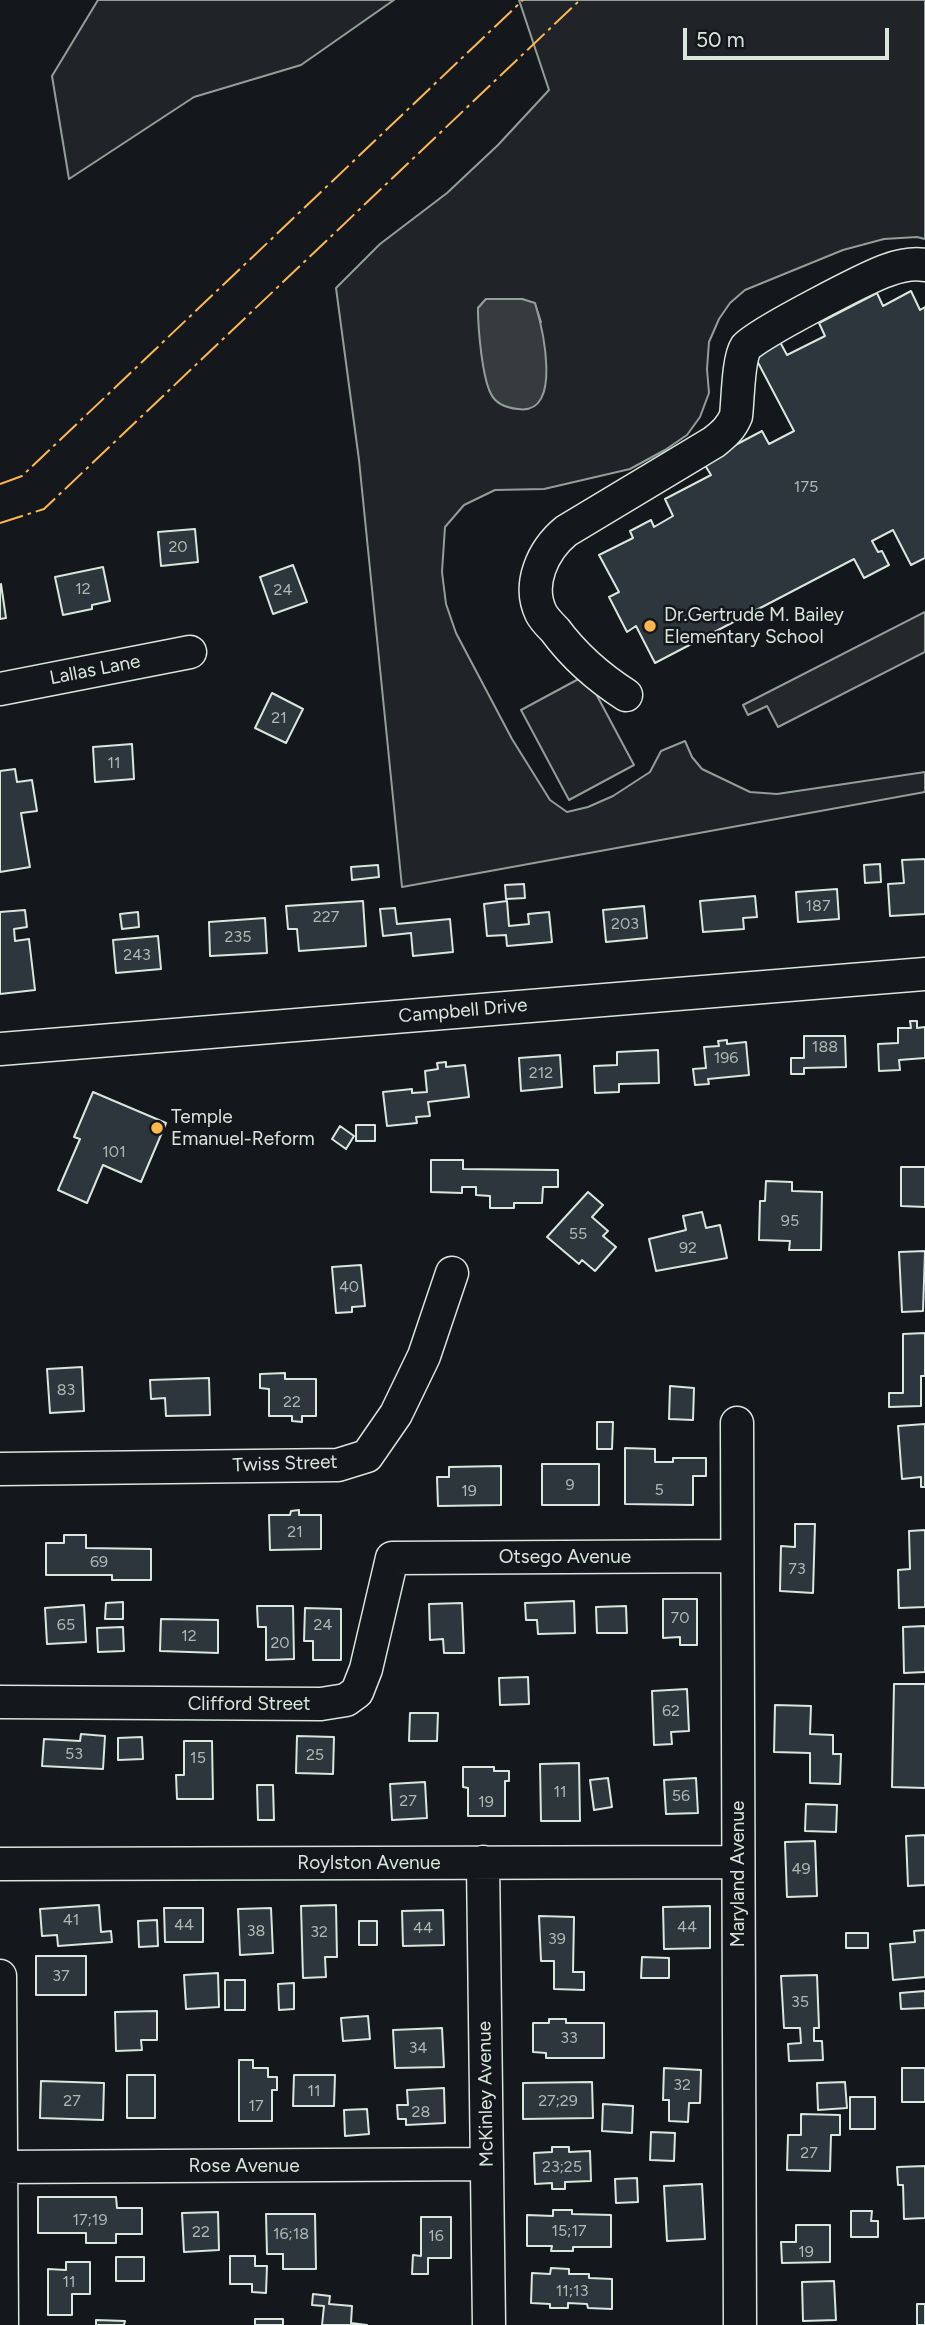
<!DOCTYPE html>
<style>
body{margin:0}
#map{position:relative;width:925px;height:2325px;overflow:hidden;background:#14181c;font-family:Figtree,sans-serif}
canvas{display:block}
.scale{position:absolute;left:683px;top:28px;width:206px;height:32px;box-sizing:border-box;border:4px solid #d8e6dc;border-top:0;padding-left:9px;font-size:21px;line-height:24px;white-space:nowrap;color:#d8e6dc;-webkit-text-stroke:5px #14181c;paint-order:stroke}
</style>
<div id="map">
<canvas width="925" height="2325"></canvas>
<div class="scale">50 m</div>
</div>
<script>
const ctx = document.querySelector('canvas').getContext('2d');
ctx.lineJoin = 'round';
function paint(path, color) { ctx.fillStyle = color; ctx.fill(path, 'evenodd'); }
function trace(path, color, width, dash) { ctx.strokeStyle = color; ctx.lineWidth = width; ctx.lineCap = dash ? 'butt' : 'round'; ctx.setLineDash(dash || []); ctx.stroke(path); }
function drawText(font, color, halo, rows, align = 'center') {
  ctx.font = font + ' Figtree,sans-serif'; ctx.lineWidth = 5; ctx.setLineDash([]); ctx.textBaseline = 'middle'; ctx.strokeStyle = halo; ctx.fillStyle = color; for (const [text, x, y, turn = 0] of rows) {
    ctx.save(); ctx.translate(x, y); ctx.rotate((+turn || 0) * Math.PI / 180); ctx.textAlign = isNaN(turn) ? turn : align; if (halo) ctx.strokeText(text, 0, 0); ctx.fillText(text, 0, 0); ctx.restore();
  }
}
const green = new Path2D(`
 M98,0H394L301,65L194,97L69,179L52,76Z
 M519,0H925V239L917,237L884,239L843,250L745,290L730,303L719,319L709,342L707,369L709,393L700,417L687,435L665,450L630,469L544,489L495,490L464,505L445,527L442,572L446,604L456,633L512,739L550,800L567,812L588,807L613,796L650,772L661,751L685,741L692,757L702,769L750,792L777,794L925,772V792L402,887L359,460L336,288L380,244L447,193L498,145L549,90ZM486,299H522L535,304L541,322L482,357L478,308Z
 M586,675L634,765L569,800L521,710Z`);
const parking = new Path2D(`
 M925,612V652L778,727L767,706L748,715L743,705Z`);
const water = new Path2D(`
 M486,299H522L535,303C542,326 564,416 518,409C507,408 496,404 491,394C482,377 478,328 478,308Z`);
const building = new Path2D(`
 M911,291L920,310L925,307V558L911,565L893,530L872,541L878,552L882,551L889,565L864,578L854,559L655,663L636,626L627,632L609,597L619,592L599,555L633,538L630,531L651,520L654,527L673,516L665,499L711,475L703,462L762,431L769,444L794,431L754,355L780,342L787,355L825,336L819,323L877,293L883,306Z
 M195,529L198,562L161,566L158,532Z
 M293,565L307,602L273,614L260,577Z
 M103,567L110,601L92,605V609L63,615L55,577Z
 M1,584L6,618L0,619V585Z
 M272,693L303,709L286,743L255,728Z
 M132,744L134,779L95,782L93,747Z
 M15,769L17,782L32,780L37,811L21,813L30,867L0,872V771Z
 M925,859V914L890,916L888,884L904,883L902,860Z
 M880,864L881,882L865,883L864,865Z
 M378,865L379,877L352,880L351,867Z
 M524,884L525,898L506,899L505,885Z
 M837,889L839,919L798,922L796,892Z
 M755,896L757,917L743,918L744,929L703,932L700,901Z
 M363,901L366,946L299,951L297,929H288L286,906Z
 M507,901L509,926L529,924L528,914L549,912L552,942L507,946L506,935L487,936L484,904Z
 M644,906L647,938L606,942L603,910Z
 M395,908L397,924L450,919L453,952L413,956L411,933L383,936L380,909Z
 M25,910L27,927L14,929L15,941L29,939L35,990L0,994V912Z
 M138,912L139,927L122,929L120,914Z
 M265,918L267,953L210,956L209,922Z
 M158,936L161,969L116,973L113,940Z
 M910,1021H917V1028L925,1027V1058L899,1060L900,1070L879,1071L878,1044L898,1043V1028H911Z
 M804,1036H845L846,1067L804,1068V1074H791V1058H804Z
 M727,1040V1044L746,1042L749,1075L708,1079L709,1084L695,1085L693,1069L706,1068L704,1047L719,1046L718,1041Z
 M658,1050L659,1083L619,1084V1092L595,1093L594,1066L617,1065V1052Z
 M560,1055L562,1087L521,1091L519,1058Z
 M446,1062V1067L465,1065L469,1097L428,1102L430,1116L416,1117L417,1123L387,1126L383,1092L412,1089V1093L427,1092L425,1071L438,1069L437,1063Z
 M93,1092L166,1123L141,1182L103,1165L87,1203L58,1190L80,1139L74,1137Z
 M356,1125H375V1141H356Z
 M340,1126L354,1136L346,1149L332,1139Z
 M431,1160H463V1169L558,1170V1187H543L542,1203H514V1208H490V1196L476,1195V1187H462V1193L431,1192Z
 M901,1167H925V1207L901,1206Z
 M766,1181L792,1182V1191L822,1192L821,1250H789L790,1241L759,1240L760,1201H765Z
 M588,1192L603,1205L592,1217L608,1231L603,1236L616,1247L595,1271L582,1260L579,1264L547,1237Z
 M702,1212L706,1228L720,1225L727,1258L656,1271L649,1239L686,1230L683,1216Z
 M925,1251L923,1311L902,1312L899,1252Z
 M361,1265L365,1306L352,1307V1312L336,1313L332,1267Z
 M925,1333V1376H921V1406L889,1407V1393H903V1334Z
 M82,1367L84,1411L50,1413L47,1369Z
 M285,1373V1379H316V1416H302V1422L292,1421V1416H269V1389L260,1388V1374Z
 M209,1378L210,1415L166,1416L165,1398L151,1399L150,1380Z
 M670,1386L694,1388L693,1420L669,1419Z
 M597,1422H613L612,1449H597Z
 M925,1424V1487H921V1477L902,1479L898,1426Z
 M625,1448L655,1449V1462H673V1458H706V1476H693V1505L625,1504Z
 M542,1464H599V1505H542Z
 M501,1466V1505L438,1506L437,1477H449V1467Z
 M299,1510V1515H321V1549L270,1550L269,1515H290L291,1511Z
 M795,1524H815L813,1593L780,1591L781,1546L795,1547Z
 M925,1530V1607L899,1608L898,1570L910,1569L909,1531Z
 M64,1535H86V1548L151,1549V1580H112V1575H46V1543H64Z
 M663,1599H697V1645H680V1637L663,1638Z
 M574,1601L575,1633L538,1634L537,1620H526L525,1603Z
 M123,1602V1619H105L106,1603Z
 M462,1603L464,1653H444L443,1639L430,1640L429,1604Z
 M84,1605L86,1642L47,1644L45,1608Z
 M257,1606H293L294,1659L266,1660V1627H258Z
 M626,1606L627,1633H597L596,1607Z
 M305,1608L341,1609V1660H313V1641H304Z
 M161,1619L218,1620V1653L160,1651Z
 M925,1626V1672L904,1673L903,1627Z
 M123,1627L124,1651L98,1652L97,1628Z
 M528,1677L529,1704L500,1705L499,1678Z
 M894,1684H925V1788L892,1787Z
 M687,1689L689,1731L671,1732L672,1744L654,1745L652,1691Z
 M775,1705L811,1706L810,1734L833,1735V1754H841L840,1784L810,1783V1753L774,1752Z
 M410,1713H438L437,1741H409Z
 M81,1734L105,1736L103,1769L42,1766L44,1739L80,1741Z
 M297,1736L334,1737L333,1774L296,1773Z
 M142,1737L143,1759L118,1760V1738Z
 M184,1741H212L213,1799H177L176,1775H184Z
 M579,1763L580,1821H541L540,1764Z
 M463,1767H494V1771H509V1781H505V1816H468V1788L463,1787Z
 M608,1778L612,1807L594,1810L590,1780Z
 M696,1778L698,1813L666,1814L664,1780Z
 M425,1782L427,1818L392,1820L390,1784Z
 M257,1785H273L274,1820H258Z
 M806,1804L837,1805L836,1832L805,1831Z
 M925,1835V1885L908,1886L906,1836Z
 M815,1841L817,1896L787,1897L785,1842Z
 M99,1905L101,1932L111,1931L112,1942L58,1946L57,1935L42,1936L40,1909Z
 M336,1905L337,1957H325L326,1977L303,1978L301,1906Z
 M710,1906V1948L664,1949L663,1907Z
 M164,1908H203V1942H165Z
 M271,1908L273,1953L240,1955L238,1909Z
 M443,1910L444,1945L403,1946L402,1911Z
 M539,1916L574,1917L573,1972H584V1990L554,1989V1961H541Z
 M157,1920L158,1946L139,1947L138,1921Z
 M359,1921H377V1945H359Z
 M925,1930V1977L893,1980L890,1944L915,1942L914,1931Z
 M846,1933H868V1948H846Z
 M36,1956H86V1995H36Z
 M642,1957L669,1958V1978H641Z
 M218,1973L219,2007L186,2009L184,1975Z
 M817,1975L819,2028H814V2041H822L823,2060L789,2061L788,2044L801,2043L800,2028H784L781,1976Z
 M225,1980H245V2010H225Z
 M294,1983V2009L279,2010L278,1984Z
 M925,1991V2008L901,2009L900,1993Z
 M157,2011V2040H141L142,2050L116,2051L115,2012Z
 M368,2016L370,2039L343,2041L341,2018Z
 M549,2019H566V2023H604V2058H546V2053L533,2052V2023H549Z
 M442,2028L444,2067L395,2068L393,2030Z
 M239,2060H253V2068H268V2077H277V2090H272V2121H239Z
 M664,2068L701,2070L700,2103H689L688,2122L669,2121V2100H663Z
 M902,2068H925V2102H902Z
 M127,2075H155V2118H127Z
 M294,2075H335L334,2106H293Z
 M41,2081L104,2083L103,2120L40,2118Z
 M592,2082L593,2118L523,2119V2083Z
 M845,2082L847,2108L818,2110L817,2083Z
 M444,2088L445,2123L406,2125V2119H398L397,2105H408L407,2090Z
 M850,2097H875V2129H850Z
 M603,2104L633,2106L632,2133L602,2131Z
 M367,2109L369,2134L345,2136L344,2110Z
 M801,2114L840,2115V2135H831L830,2171L787,2170L788,2135H801Z
 M651,2132L675,2133L674,2161L650,2160Z
 M552,2147H569V2152L590,2151L591,2181L565,2182V2189H552V2183L535,2184L534,2153L552,2152Z
 M925,2166V2218L904,2219L903,2185H898L897,2167Z
 M637,2178L638,2202L616,2203L615,2179Z
 M702,2184L705,2239L667,2241L664,2186Z
 M38,2197H116L117,2208H142V2234H116V2243H86V2233H38Z
 M553,2210H572V2214L611,2215V2247H573V2251H551L552,2246H527V2215L553,2216Z
 M851,2211H872L871,2221H878V2237H851Z
 M218,2212L219,2250L184,2252L182,2213Z
 M266,2214H315L316,2269H283V2254H267Z
 M421,2217H451V2258H428V2274H412L413,2255L421,2256Z
 M796,2225H830V2262L782,2263L781,2242H796Z
 M230,2256H255V2266H267L266,2293L252,2292V2284H230Z
 M116,2257H144V2281H116Z
 M66,2262H90V2294H72V2315H48V2269L66,2270Z
 M551,2268L569,2269V2274H589V2278L612,2279V2309L588,2308L587,2304L568,2303V2308H550V2304L531,2303L532,2273L550,2274Z
 M834,2281L836,2320L803,2321L802,2282Z
 M313,2294L330,2296L329,2304L352,2306L351,2323L367,2325H322L324,2306L312,2305Z
 M917,2304H925V2325H917Z
 M255,2319H283V2325H255Z
 M96,2320L125,2321L124,2325H96Z`);
const minor = new Path2D(`
 M0,689L190,652
 M626,695C598,677 575,657 555,630C550,625 544,619 541,613C527,584 543,550 566,531L714,442C724,434 731,428 736,416C738,400 738,359 746,347C753,336 869,276 888,270C899,266 913,263 925,265
 M0,1049L925,974
 M737,1423L740,2325
 M0,1469L338,1465L367,1456L396,1414L424,1356L452,1273
 M0,1702L321,1704L346,1700L357,1692L366,1669L392,1558L737,1556
 M483,1862L489,2325
 M0,1864L738,1862
 M0,1976L2,2325
 M1,2167L487,2164`);
const power = new Path2D(`
 M0,484L22,476L523,0
 M0,523L44,509L580,0`);
const markers = [
 [650,626,7,"#ffb74d"],
 [157,1128,7,"#ffb74d"]
];
const numberNames = [
 ["175",806,487],
 ["20",178,547],
 ["12",83,589],
 ["24",283,590],
 ["21",279,718],
 ["11",114,763],
 ["187",818,906],
 ["227",326,917],
 ["203",625,924],
 ["235",238,937],
 ["243",137,955],
 ["188",825,1047],
 ["196",726,1058],
 ["212",541,1073],
 ["101",114,1152],
 ["95",790,1221],
 ["55",578,1234],
 ["92",688,1248],
 ["40",349,1287],
 ["83",66,1390],
 ["22",292,1402],
 ["9",570,1485],
 ["5",659,1490],
 ["19",469,1491],
 ["21",295,1532],
 ["69",99,1562],
 ["73",797,1569],
 ["70",680,1618],
 ["65",66,1625],
 ["24",323,1625],
 ["12",189,1636],
 ["20",280,1643],
 ["62",671,1711],
 ["53",74,1754],
 ["25",315,1755],
 ["15",198,1758],
 ["11",560,1792],
 ["56",681,1796],
 ["27",408,1801],
 ["19",486,1802],
 ["49",801,1869],
 ["41",71,1920],
 ["44",184,1925],
 ["44",687,1927],
 ["44",423,1928],
 ["38",256,1931],
 ["32",319,1932],
 ["39",557,1939],
 ["37",61,1976],
 ["35",800,2002],
 ["33",569,2038],
 ["34",418,2048],
 ["32",682,2085],
 ["11",314,2091],
 ["27",72,2101],
 ["27;29",558,2101],
 ["17",256,2106],
 ["28",421,2112],
 ["27",809,2153],
 ["23;25",562,2167],
 ["17;19",90,2220],
 ["15;17",569,2231],
 ["22",201,2232],
 ["16;18",291,2234],
 ["16",436,2236],
 ["19",806,2252],
 ["11",69,2282],
 ["11;13",572,2291]
];
const poiNames = [
 ["Dr.Gertrude M. Bailey",664,615],
 ["Elementary School",664,637],
 ["Temple",171,1117],
 ["Emanuel-Reform",171,1139]
];
const streetNames = [
 ["Lallas Lane",95,670,-11],
 ["Campbell Drive",463,1011,-5],
 ["Twiss Street",285,1464,-2],
 ["Otsego Avenue",565,1557],
 ["Clifford Street",249,1704],
 ["Roylston Avenue",369,1863],
 ["Maryland Avenue",738,1874,-90],
 ["McKinley Avenue",486,2094,-91],
 ["Rose Avenue",244,2166]
];
paint(green, '#202428');
trace(green, '#939e99', 2);
paint(parking, '#24282b');
trace(parking, '#939e99', 2);
paint(water, '#363b3e');
trace(water, '#939e99', 2);
paint(building, '#2c363c');
trace(building, '#d8e6dc', 2);
trace(minor, '#d8e6dc', 35);
trace(minor, '#14181c', 32);
trace(power, '#ffb74d', 2, [24, 5, 3.5, 5]);
for (const [x, y, r, color] of markers) { const dot = new Path2D(); dot.arc(x, y, r, 0, 2 * Math.PI); ctx.fillStyle = color; ctx.fill(dot); trace(dot, '#14181c', 2.5); }
drawText('16px', '#adbab4', null, numberNames);
drawText('19px', '#d8e6dc', '#14181c', poiNames, 'left');
drawText('19px', '#d8e6dc', '#14181c', streetNames);
</script>
